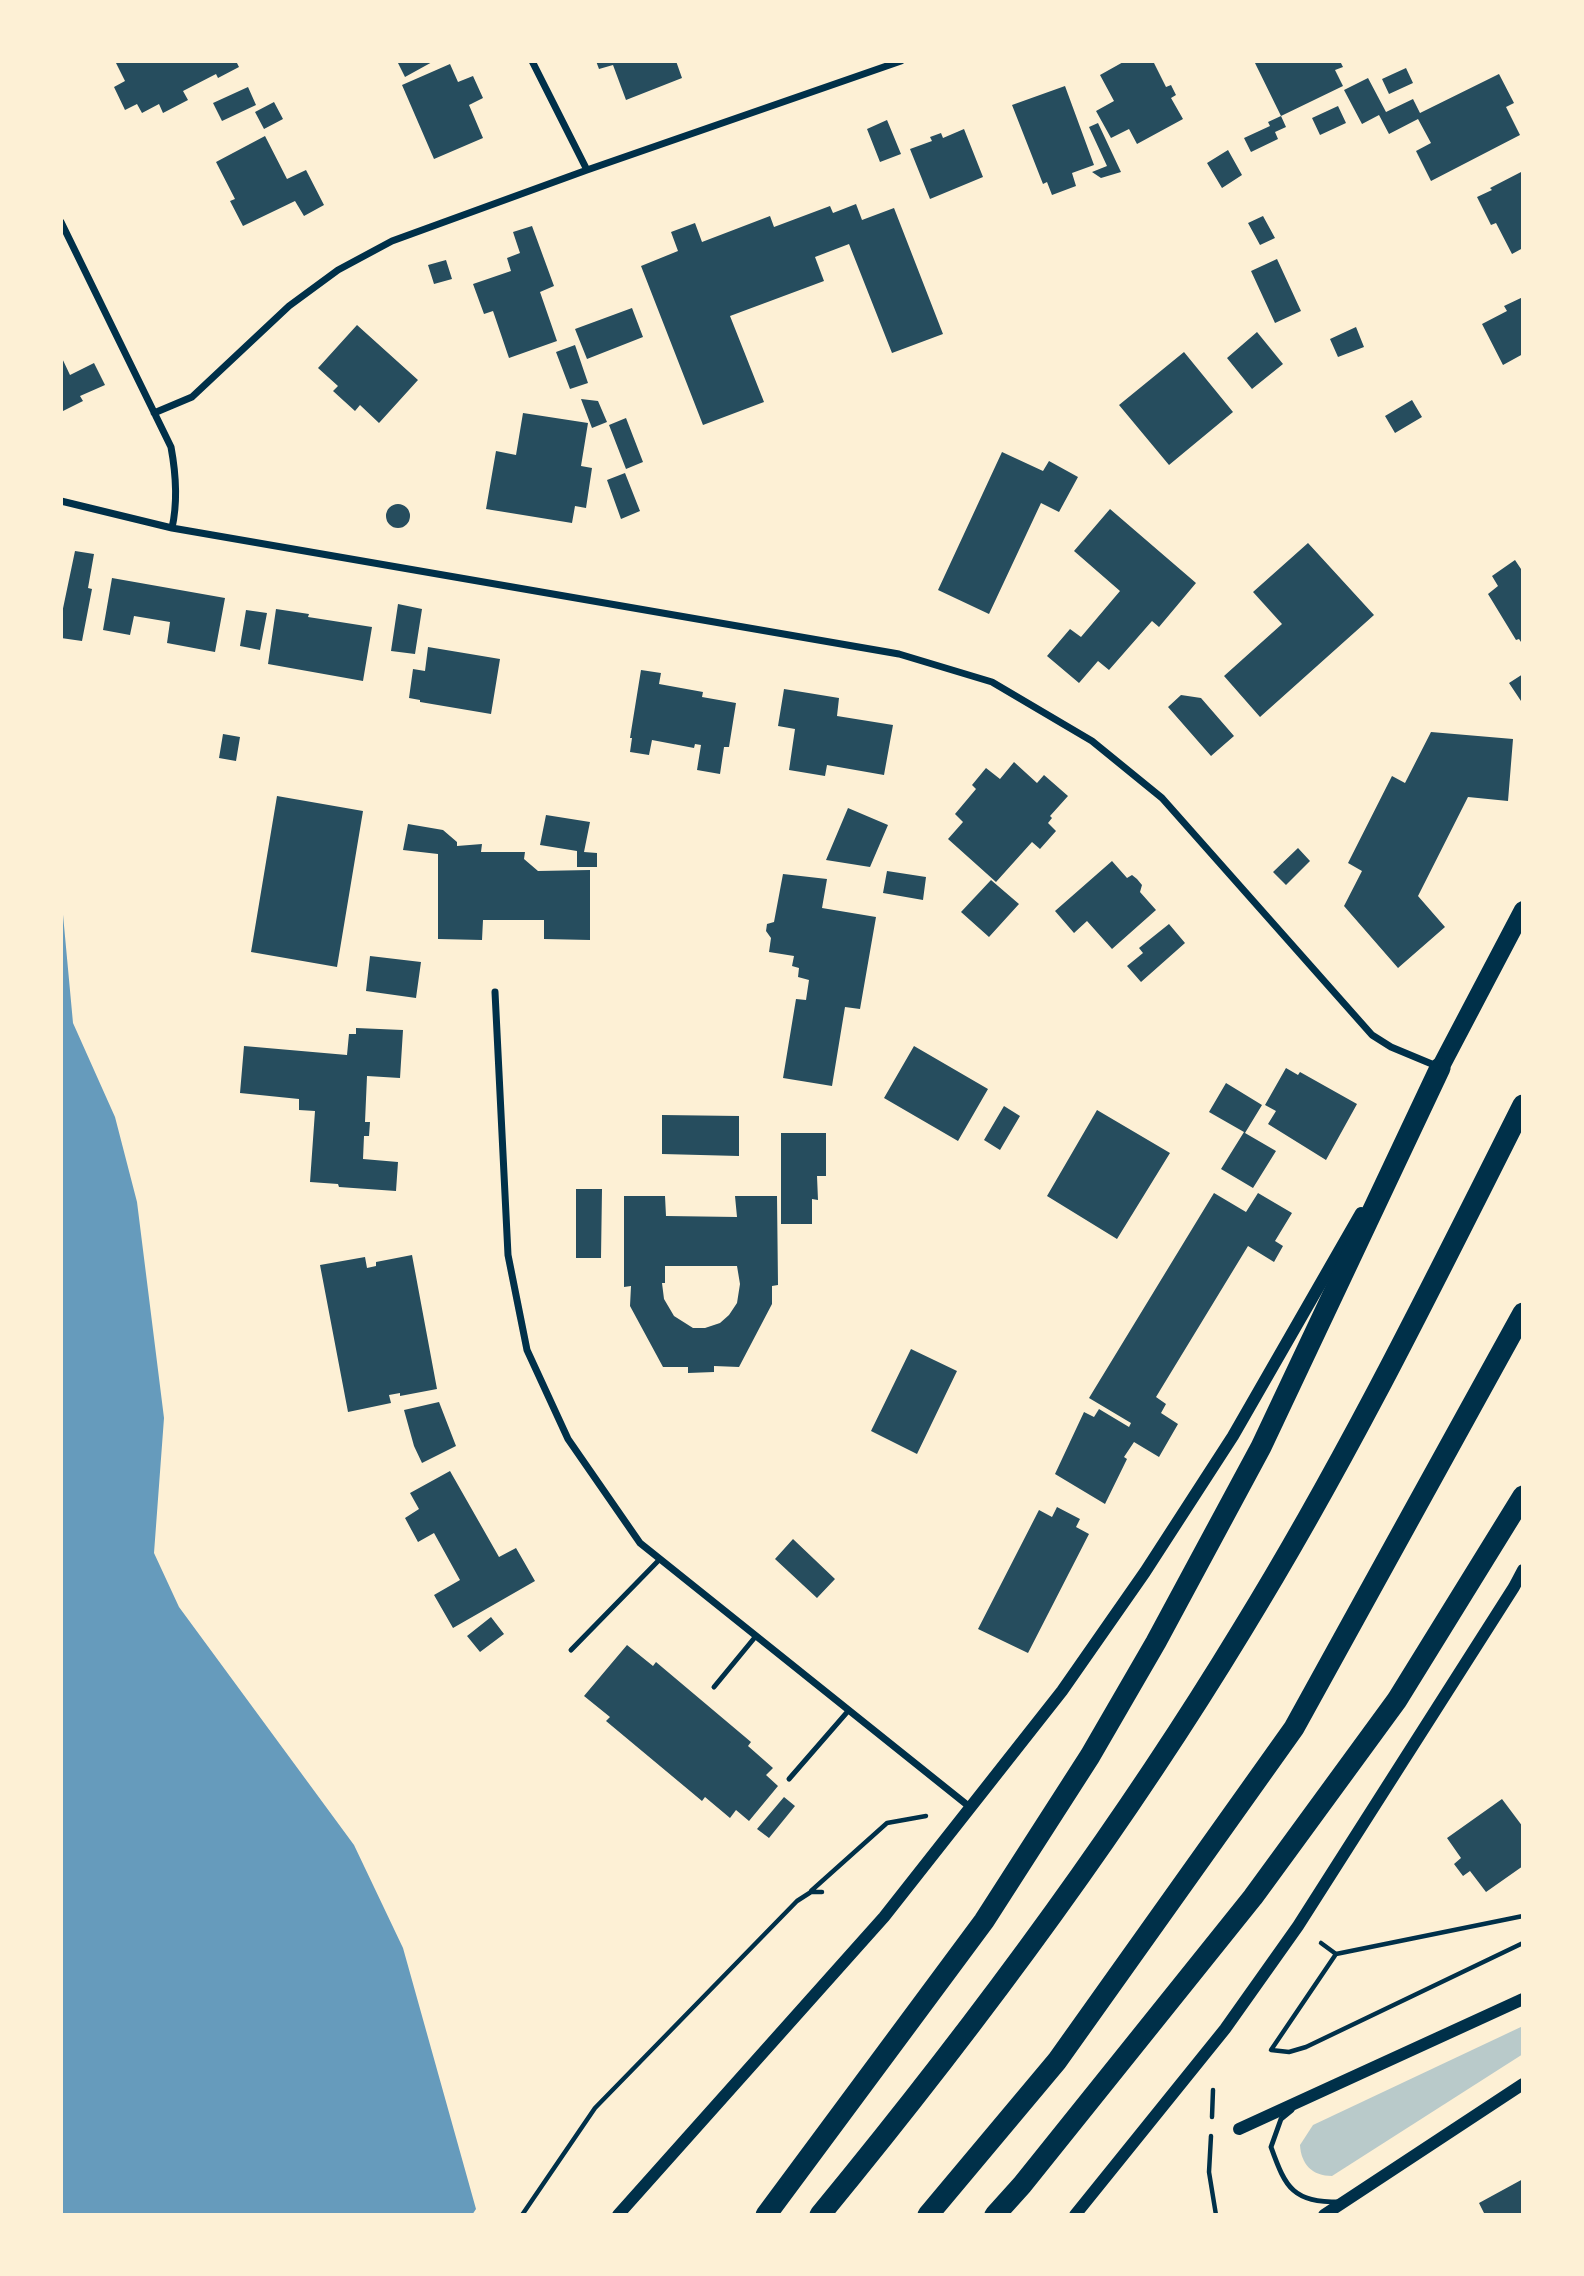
<!DOCTYPE html>
<style>
body{margin:0}
#map{position:relative;width:1584px;height:2276px;overflow:hidden;background:#fdf0d5;font-family:"Fira Sans",sans-serif}
canvas{display:block}
.frame{position:absolute;inset:0;border:63px solid #fdf0d5;pointer-events:none}
</style>
<div id="map">
<canvas width="1584" height="2276"></canvas>
<div class="frame"></div>
</div>
<script>
const ctx = document.querySelector('canvas').getContext('2d');
ctx.lineJoin = 'round';
function paint(path, color) { ctx.fillStyle = color; ctx.fill(path, 'evenodd'); }
function trace(path, color, width, dash) { ctx.strokeStyle = color; ctx.lineWidth = width; ctx.lineCap = dash ? 'butt' : 'round'; ctx.setLineDash(dash || []); ctx.stroke(path); }
const green = new Path2D(`
 M1523,2026V2054L1332,2176C1312,2176 1301,2164 1300,2145L1313,2125Z`);
const water = new Path2D(`
 M61,893L73,1023L115,1117L137,1202L164,1418L154,1553L179,1607L354,1845L403,1948L476,2209L472,2215H61Z`);
const building = new Path2D(`
 M115,61H236L239,67L218,78L216,74L183,91L188,100L163,113L159,104L142,113L137,104L125,110L114,87L125,81Z
 M397,61H434L405,77Z
 M596,61H676L682,78L626,100L613,65L599,69Z
 M1125,61H1153L1166,87L1171,85L1176,95L1171,98L1183,119L1137,144L1129,129L1111,138L1096,111L1114,101L1100,75Z
 M1260,61H1340L1343,67L1335,70L1343,86L1281,116L1255,63Z
 M450,64L458,82L473,76L483,98L469,105L483,138L434,159L402,85Z
 M1406,68L1413,83L1389,94L1382,79Z
 M1499,74L1514,103L1506,107L1520,135L1431,181L1416,151L1431,143L1418,119L1389,134L1379,115L1362,124L1344,90L1368,78L1386,112L1413,99L1420,113Z
 M1065,86L1094,165L1072,173L1076,186L1052,195L1047,182L1043,184L1012,105Z
 M248,87L256,105L222,121L213,103Z
 M274,102L283,119L264,129L255,112Z
 M1338,106L1346,123L1320,135L1312,118Z
 M1281,116L1286,127L1275,132L1278,139L1251,152L1244,138L1270,126L1268,122Z
 M887,120L901,154L880,162L867,129Z
 M1098,123L1121,172L1101,178L1092,172L1107,166L1089,127Z
 M964,129L983,177L930,199L910,149L932,141L930,137L941,133L943,138Z
 M265,136L287,179L306,170L324,205L304,216L295,201L243,226L230,201L235,199L216,162Z
 M1228,150L1242,175L1222,188L1207,163Z
 M1523,171V248L1512,254L1496,223L1491,225L1477,197L1492,190L1490,188Z
 M856,204L862,220L894,208L943,334L892,353L849,244L815,257L824,281L730,316L764,402L703,425L641,266L678,251L671,232L695,223L702,242L770,216L774,227L830,206L833,213Z
 M1263,216L1275,238L1260,245L1248,223Z
 M532,226L554,286L540,292L557,341L509,358L493,311L484,314L473,284L511,271L507,258L520,253L513,232Z
 M1277,259L1301,311L1275,323L1251,271Z
 M446,260L452,279L434,284L428,265Z
 M1523,297V354L1503,365L1482,324L1507,311L1504,306Z
 M632,308L643,337L587,359L575,329Z
 M357,325L418,380L379,423L360,405L355,411L333,391L338,386L318,368Z
 M1356,327L1364,347L1338,357L1330,339Z
 M1257,332L1283,364L1252,389L1227,358Z
 M575,345L588,383L570,389L556,352Z
 M1184,352L1233,412L1169,465L1119,405Z
 M61,356L70,375L94,363L105,385L80,396L83,401L61,412Z
 M581,399L598,401L607,422L592,428Z
 M1412,400L1422,417L1395,433L1385,416Z
 M523,413L588,423L581,466L592,468L586,508L575,506L572,523L486,509L496,451L516,455Z
 M626,418L643,462L626,469L609,425Z
 M1002,452L1043,471L1049,461L1078,477L1059,512L1041,503L989,614L938,590Z
 M625,473L640,511L621,519L607,480Z
 M386 516a12 12 0 1 1 24 0a12 12 0 1 1-24 0Z
 M1110,509L1196,583L1159,627L1152,621L1109,670L1098,661L1079,683L1047,656L1070,629L1081,637L1120,591L1074,551Z
 M1308,543L1374,615L1260,717L1224,676L1282,624L1253,592Z
 M75,551L94,554L88,588L92,589L82,641L61,638V618Z
 M1515,560L1523,572V645L1519,639L1516,640L1488,594L1498,586L1492,576Z
 M112,578L225,598L215,652L167,643L170,622L134,616L130,635L103,630Z
 M398,604L422,609L415,654L391,651Z
 M276,609L309,614L308,617L372,627L363,681L268,664Z
 M246,610L267,613L260,650L240,646Z
 M428,647L500,659L491,714L420,702V700L409,698L413,669L425,671Z
 M641,670L661,673L659,684L703,692L702,697L736,703L729,747H724L720,774L697,770L701,745L695,744L694,748L652,740L649,755L630,752L632,738H630Z
 M1523,674V704L1509,683Z
 M784,689L839,698L837,716L893,725L884,775L827,765L825,776L789,770L795,729L778,726Z
 M1181,695L1201,698L1234,736L1211,756L1168,707Z
 M1431,732L1513,739L1508,801L1468,797L1418,896L1445,927L1398,968L1344,906L1362,871L1348,863L1392,776L1405,783Z
 M223,734L240,737L236,761L219,758Z
 M1014,762L1037,783L1044,775L1068,796L1050,816L1052,818L1048,823L1056,831L1040,849L1032,842L996,882L948,839L963,822L955,814L976,789L972,785L986,768L1000,779Z
 M277,796L363,811L337,967L251,952Z
 M848,808L888,825L870,867L826,860Z
 M546,815L590,822L584,852L597,853V867H577V851L540,845Z
 M408,824L443,830L457,842V846L482,844L481,852H525L524,859L538,871L590,870V940L544,939V920H483L482,940L438,939V854L403,850Z
 M1298,848L1310,861L1286,885L1273,872Z
 M1112,861L1127,878L1132,875L1137,879L1142,885L1140,892L1156,910L1112,949L1087,921L1074,933L1055,911Z
 M887,871L926,877L923,900L883,893Z
 M783,874L827,879L822,908L876,917L860,1009L845,1007L832,1086L783,1078L796,999L806,1000L809,980L798,977L799,968L792,966L794,956L769,952L771,938L766,931L767,924L774,922Z
 M991,880L1019,904L989,937L961,912Z
 M1169,924L1185,943L1141,982L1127,966L1143,953L1139,948Z
 M370,956L421,962L416,998L366,991Z
 M356,1028L403,1030L400,1078L367,1076L365,1122H370L369,1136H364L363,1159L398,1162L396,1191L339,1187L338,1184L310,1182L315,1111L299,1110V1099L240,1093L244,1046L347,1055L349,1034H356Z
 M914,1046L988,1089L958,1141L884,1098Z
 M1286,1068L1298,1075L1300,1072L1357,1104L1326,1160L1268,1124L1276,1111L1265,1105Z
 M1226,1083L1262,1105L1245,1133L1276,1151L1253,1188L1221,1169L1244,1132L1209,1112Z
 M1004,1106L1020,1116L1000,1150L984,1140Z
 M1097,1110L1170,1153L1117,1239L1047,1196Z
 M662,1115L739,1116V1156L662,1154Z
 M781,1133H826V1176H817L818,1200L812,1199V1224H781Z
 M576,1189H602L601,1258H576Z
 M1214,1193L1246,1212L1258,1193L1292,1213L1275,1241L1283,1246L1274,1262L1248,1246L1156,1397L1166,1404L1161,1413L1178,1424L1159,1457L1134,1442L1124,1457L1127,1459L1105,1504L1055,1474L1084,1412L1094,1417L1099,1409L1129,1427L1131,1423L1089,1398Z
 M624,1196H665L666,1216L737,1217L735,1196H777L778,1285L772,1286V1304L739,1367L714,1366V1372L688,1373V1367H663L630,1306L631,1286L624,1287ZM665,1266H737L740,1284L737,1303L729,1315L720,1323L705,1328H693L674,1316L664,1299L662,1283H665Z
 M412,1255L437,1389L400,1396V1393L389,1395L391,1403L348,1412L320,1265L365,1257L367,1268L376,1266V1262Z
 M911,1349L957,1371L917,1454L871,1431Z
 M439,1402L456,1446L422,1463L414,1446L404,1410Z
 M450,1471L499,1557L516,1548L535,1581L453,1628L434,1595L460,1580L434,1533L418,1542L405,1518L419,1509L410,1493Z
 M1057,1507L1080,1519L1076,1527L1089,1534L1028,1653L978,1629L1039,1510L1052,1517Z
 M793,1539L835,1579L817,1598L775,1559Z
 M491,1617L504,1634L480,1652L467,1636Z
 M627,1645L653,1666L656,1662L751,1742L748,1746L773,1768L766,1775L778,1786L749,1821L736,1810L730,1818L705,1797L702,1801L606,1721L610,1717L584,1696Z
 M784,1797L795,1806L769,1838L757,1829Z
 M1502,1799L1523,1827V1866L1486,1892L1470,1871L1463,1876L1454,1864L1461,1858L1447,1838Z
 M1523,2179V2215H1485L1479,2203Z`);
const path = new Path2D(`
 M811,1891L887,1823L926,1816
 M1321,1943L1336,1954L1523,1916
 M1336,1954L1271,2050L1289,2052L1306,2047L1523,1943
 M1212,2117L1213,2090
 M1211,2136L1209,2172L1216,2215
 M522,2215L595,2108L797,1901L811,1892H822`);
const service = new Path2D(`
 M571,1650L660,1559
 M714,1687L756,1636
 M789,1779L849,1710
 M1292,2110L1281,2119L1271,2147C1286,2189 1293,2202 1340,2202`);
const minor = new Path2D(`
 M532,61L587,170
 M61,222L171,447C176,474 178,501 172,528
 M154,413L192,397L289,306L338,270L392,241L587,170L901,61
 M61,501L172,528L899,654L992,682L1092,741L1162,798L1372,1035L1391,1047L1439,1067
 M495,992L508,1255L527,1350L568,1439L640,1543L971,1808`);
const tertiary = new Path2D(`
 M1239,2129L1523,1999
 M618,2215L884,1917L1062,1691L1145,1572L1233,1436L1361,1213
 M1075,2215L1225,2029L1298,1926L1514,1587L1523,1570
 M1324,2215L1523,2084`);
const primary = new Path2D(`
 M1440,1068L1523,910`);
const motorway = new Path2D(`
 M766,2215L984,1921L1090,1756L1156,1642L1261,1447L1440,1068
 M820,2215C973,2029 1117,1836 1242,1630C1346,1461 1434,1282 1523,1105
 M928,2215L1057,2061L1294,1728L1523,1313
 M995,2215L1022,2185L1253,1897L1397,1700L1523,1496`);
paint(green, '#b9caca');
paint(water, '#669bbc');
paint(building, '#264d5e');
trace(path, '#003049', 4.5);
trace(service, '#003049', 5);
trace(minor, '#003049', 7);
trace(tertiary, '#003049', 12);
trace(primary, '#003049', 18);
trace(motorway, '#003049', 21);
</script>
